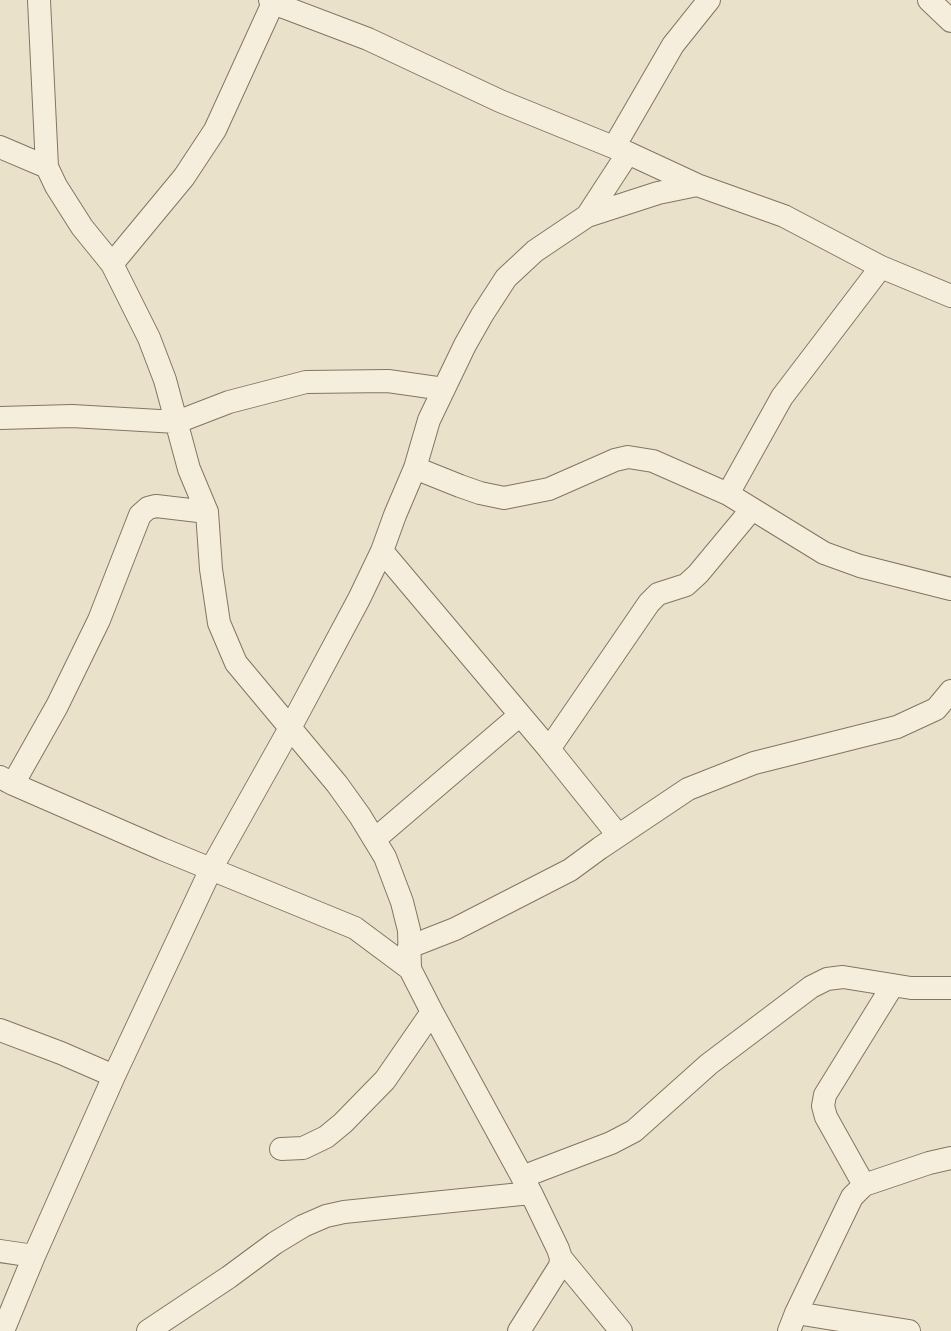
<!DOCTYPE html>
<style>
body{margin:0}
canvas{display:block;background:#eae1ca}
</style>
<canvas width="951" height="1331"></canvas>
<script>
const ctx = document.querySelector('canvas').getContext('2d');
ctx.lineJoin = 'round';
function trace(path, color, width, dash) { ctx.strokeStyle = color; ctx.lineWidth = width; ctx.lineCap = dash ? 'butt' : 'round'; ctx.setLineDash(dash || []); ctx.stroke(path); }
const minor = new Path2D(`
 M39,0L47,167L56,186L82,227L112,264L149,338L165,380L189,469L207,512L211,569L219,623L236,663L337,784L360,816L385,857L402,902L409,930L410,969L432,1012L531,1193L558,1249L561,1258L560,1266L519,1331
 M270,0L273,3L368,39L500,101L628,153L697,185L784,216L881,267L951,296
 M0,147L47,167
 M614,147L673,45L709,0
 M587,216L628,153
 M112,264L184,177L215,130L273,3
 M0,418L72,416L177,422L229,402L306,382L388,381L444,389
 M415,468L460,486L480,493L504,498L549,489L615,460L628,457L653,461L728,494L824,553L860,566L951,589
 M728,494L782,397L881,267
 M382,551L549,749L618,835
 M549,749L649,603L658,594L686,585L698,574L752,509
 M0,777L13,784L162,849L355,928L410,969
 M13,784L57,706L99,620L140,515L148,508L156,506L207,512
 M375,839L520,715
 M409,947L455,929L570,870L600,848L688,789L754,763L897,727L936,709L951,691
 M0,1030L61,1053L114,1076
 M281,1149L303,1148L326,1137L343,1123L385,1080L432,1012
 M522,1177L611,1143L634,1131L709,1064L811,987L827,979L843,977L911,988H951
 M864,1185L826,1117L823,1106L825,1095L893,985
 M0,1251L34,1256
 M561,1258L621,1331
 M796,1313L909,1331
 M3,1331L34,1256L114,1076L211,869L290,728L359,599L382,551L395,515L415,468L429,420L465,345L482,315L506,278L535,251L587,216L658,193L697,185
 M148,1331L229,1277L275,1243L303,1226L326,1216L344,1212L531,1193
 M789,1331L796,1313L852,1197L864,1185L929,1163L951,1158`);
const tertiary = new Path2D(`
 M929,0L951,21`);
trace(minor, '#857460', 24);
trace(tertiary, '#857460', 24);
trace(minor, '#f6eedd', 22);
trace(tertiary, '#f6eedd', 22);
</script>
